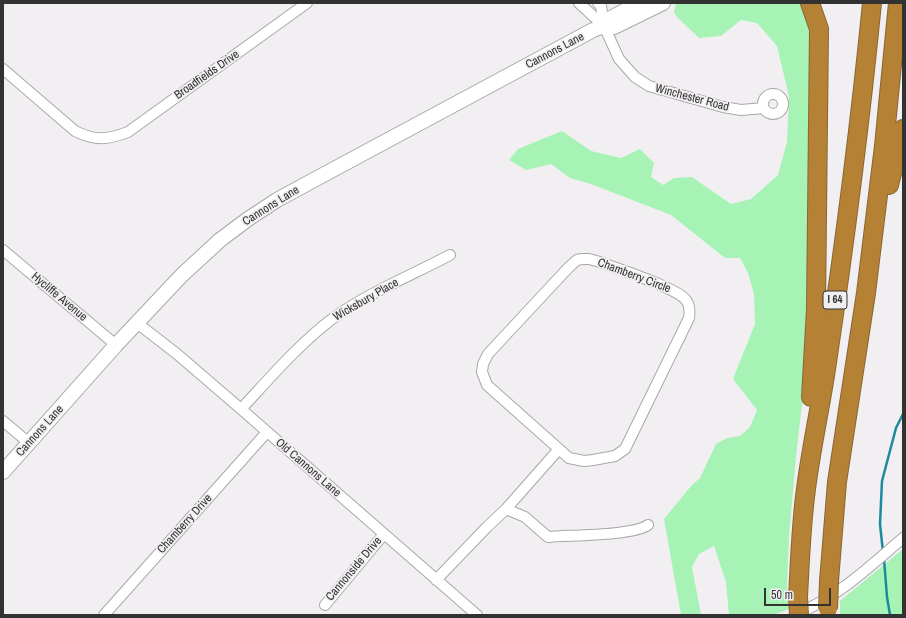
<!DOCTYPE html>
<style>
body{margin:0}
#map{position:relative;width:906px;height:618px;overflow:hidden;background:#f2eff2;font-family:"Archivo Narrow",sans-serif}
canvas{display:block}
.frame{position:absolute;inset:0;border:4px solid #333233;pointer-events:none}
.scale{position:absolute;left:764px;top:588px;width:67px;height:18px;box-sizing:border-box;border:2px solid #333233;border-top:0;padding-left:5px;font-size:12px;line-height:14px;white-space:nowrap;color:#333233;-webkit-text-stroke:3px #f2eff2;paint-order:stroke}
</style>
<div id="map">
<canvas width="906" height="618"></canvas>
<div class="frame"></div>
<div class="scale">50 m</div>
</div>
<script>
const ctx = document.querySelector('canvas').getContext('2d');
ctx.lineJoin = 'round';
function paint(path, color) { ctx.fillStyle = color; ctx.fill(path, 'evenodd'); }
function trace(path, color, width, dash) { ctx.strokeStyle = color; ctx.lineWidth = width; ctx.lineCap = dash ? 'butt' : 'round'; ctx.setLineDash(dash || []); ctx.stroke(path); }
function drawText(font, color, halo, rows, align = 'center') {
  ctx.font = font + ' "Archivo Narrow",sans-serif'; ctx.lineWidth = 3.5; ctx.setLineDash([]); ctx.textBaseline = 'middle'; ctx.strokeStyle = halo; ctx.fillStyle = color; for (const [text, x, y, turn = 0] of rows) {
    ctx.save(); ctx.translate(x, y); ctx.rotate((+turn || 0) * Math.PI / 180); ctx.textAlign = isNaN(turn) ? turn : align; if (halo) ctx.strokeText(text, 0, 0); ctx.fillText(text, 0, 0); ctx.restore();
  }
}
const green = new Path2D(`
 M676,3H800L807,18L812,36L808,353L796,456L789,537L787,586L789,609L773,615H729L726,582L714,546L699,554L692,567L701,615H681L664,519L691,486L700,478L716,444L727,438L740,436L750,427L757,410L733,379L755,324L754,294L748,273L740,258H725L671,215L591,184L570,178L551,164L526,170L509,160L518,149L562,131L591,151L621,158L640,149L654,163L651,177L663,185L674,178L692,177L731,204L751,199L778,175L787,142L789,96L777,46L757,23L741,20L721,36L699,38L677,17L674,12Z
 M903,549V615H840V601Z`);
const stream = new Path2D(`
 M883,552L880,524L882,481L896,428L903,414
 M884,559L887,597L890,615`);
const minor = new Path2D(`
 M579,3L604,26
 M598,3L601,6L604,26L619,59L635,77L649,86L723,107L741,110L764,108
 M3,69L75,131C95,141 107,140 128,132L307,3
 M763 104a10 10 0 1 1 20 0a10 10 0 1 1-20 0Z
 M3,250L116,345
 M582,259H589L600,262C617,269 676,287 686,300C690,305 690,311 689,318L625,449L615,456L593,460L584,461L569,458L487,385L482,372L483,364L488,354L569,267L577,260Z
 M137,323L177,354L241,409L477,615
 M241,409C270,378 298,345 332,319C368,293 410,276 450,255
 M3,421L29,443
 M506,509L525,517L548,537C570,535 632,536 648,525
 M436,580L487,527L506,509L559,449
 M325,605L384,534
 M796,614C837,598 870,566 903,538
 M104,615L267,432`);
const secondary = new Path2D(`
 M604,26L611,18L639,3
 M3,472L116,345L182,275L220,240L248,219L277,200L310,182L593,30L604,26L614,27L663,3`);
const motorway = new Path2D(`
 M810,3L819,29L816,309L811,397
 M889,185L903,129
 M829,581L837,482L866,293L884,146L898,3
 M798,597C800,561 801,525 806,489C811,449 820,409 826,369C844,248 860,125 872,3`);
const motorwayBridge = new Path2D(`
 M798,597L799,615
 M828,609L829,581`);
const shields = [
 [835,300,24]
];
const shieldNames = [
 ["I 64",835,300]
];
const streetNames = [
 ["Cannons Lane",555,51,-28],
 ["Broadfields Drive",207,75,-35],
 ["Winchester Road",692,98,15],
 ["Cannons Lane",271,206,-32],
 ["Chamberry Circle",634,276,21],
 ["Hycliffe Avenue",59,297,40],
 ["Wicksbury Place",366,300,-30],
 ["Cannons Lane",40,431,-48],
 ["Old Cannons Lane",308,468,41],
 ["Chamberry Drive",185,524,-48],
 ["Cannonside Drive",354,569,-50]
];
paint(green, '#a7f3b5');
trace(stream, '#1d8a9b', 2.5);
trace(minor, '#aaa7aa', 12);
trace(secondary, '#aaa7aa', 16);
trace(motorway, '#886634', 20);
trace(minor, '#fff', 10);
trace(secondary, '#fff', 14);
trace(motorway, '#b58235', 18);
trace(motorwayBridge, '#886634', 20, []);
trace(motorwayBridge, '#b58235', 18);
for (const [x, y, w] of shields) { const box = new Path2D(); box.roundRect(x - w / 2, y - 9, w, 18, 3); ctx.fillStyle = '#f2eff2'; ctx.fill(box); trace(box, '#333233', 1); }
drawText('bold 11px', '#333233', null, shieldNames);
drawText('12px', '#333233', '#f2eff2', streetNames);
</script>
